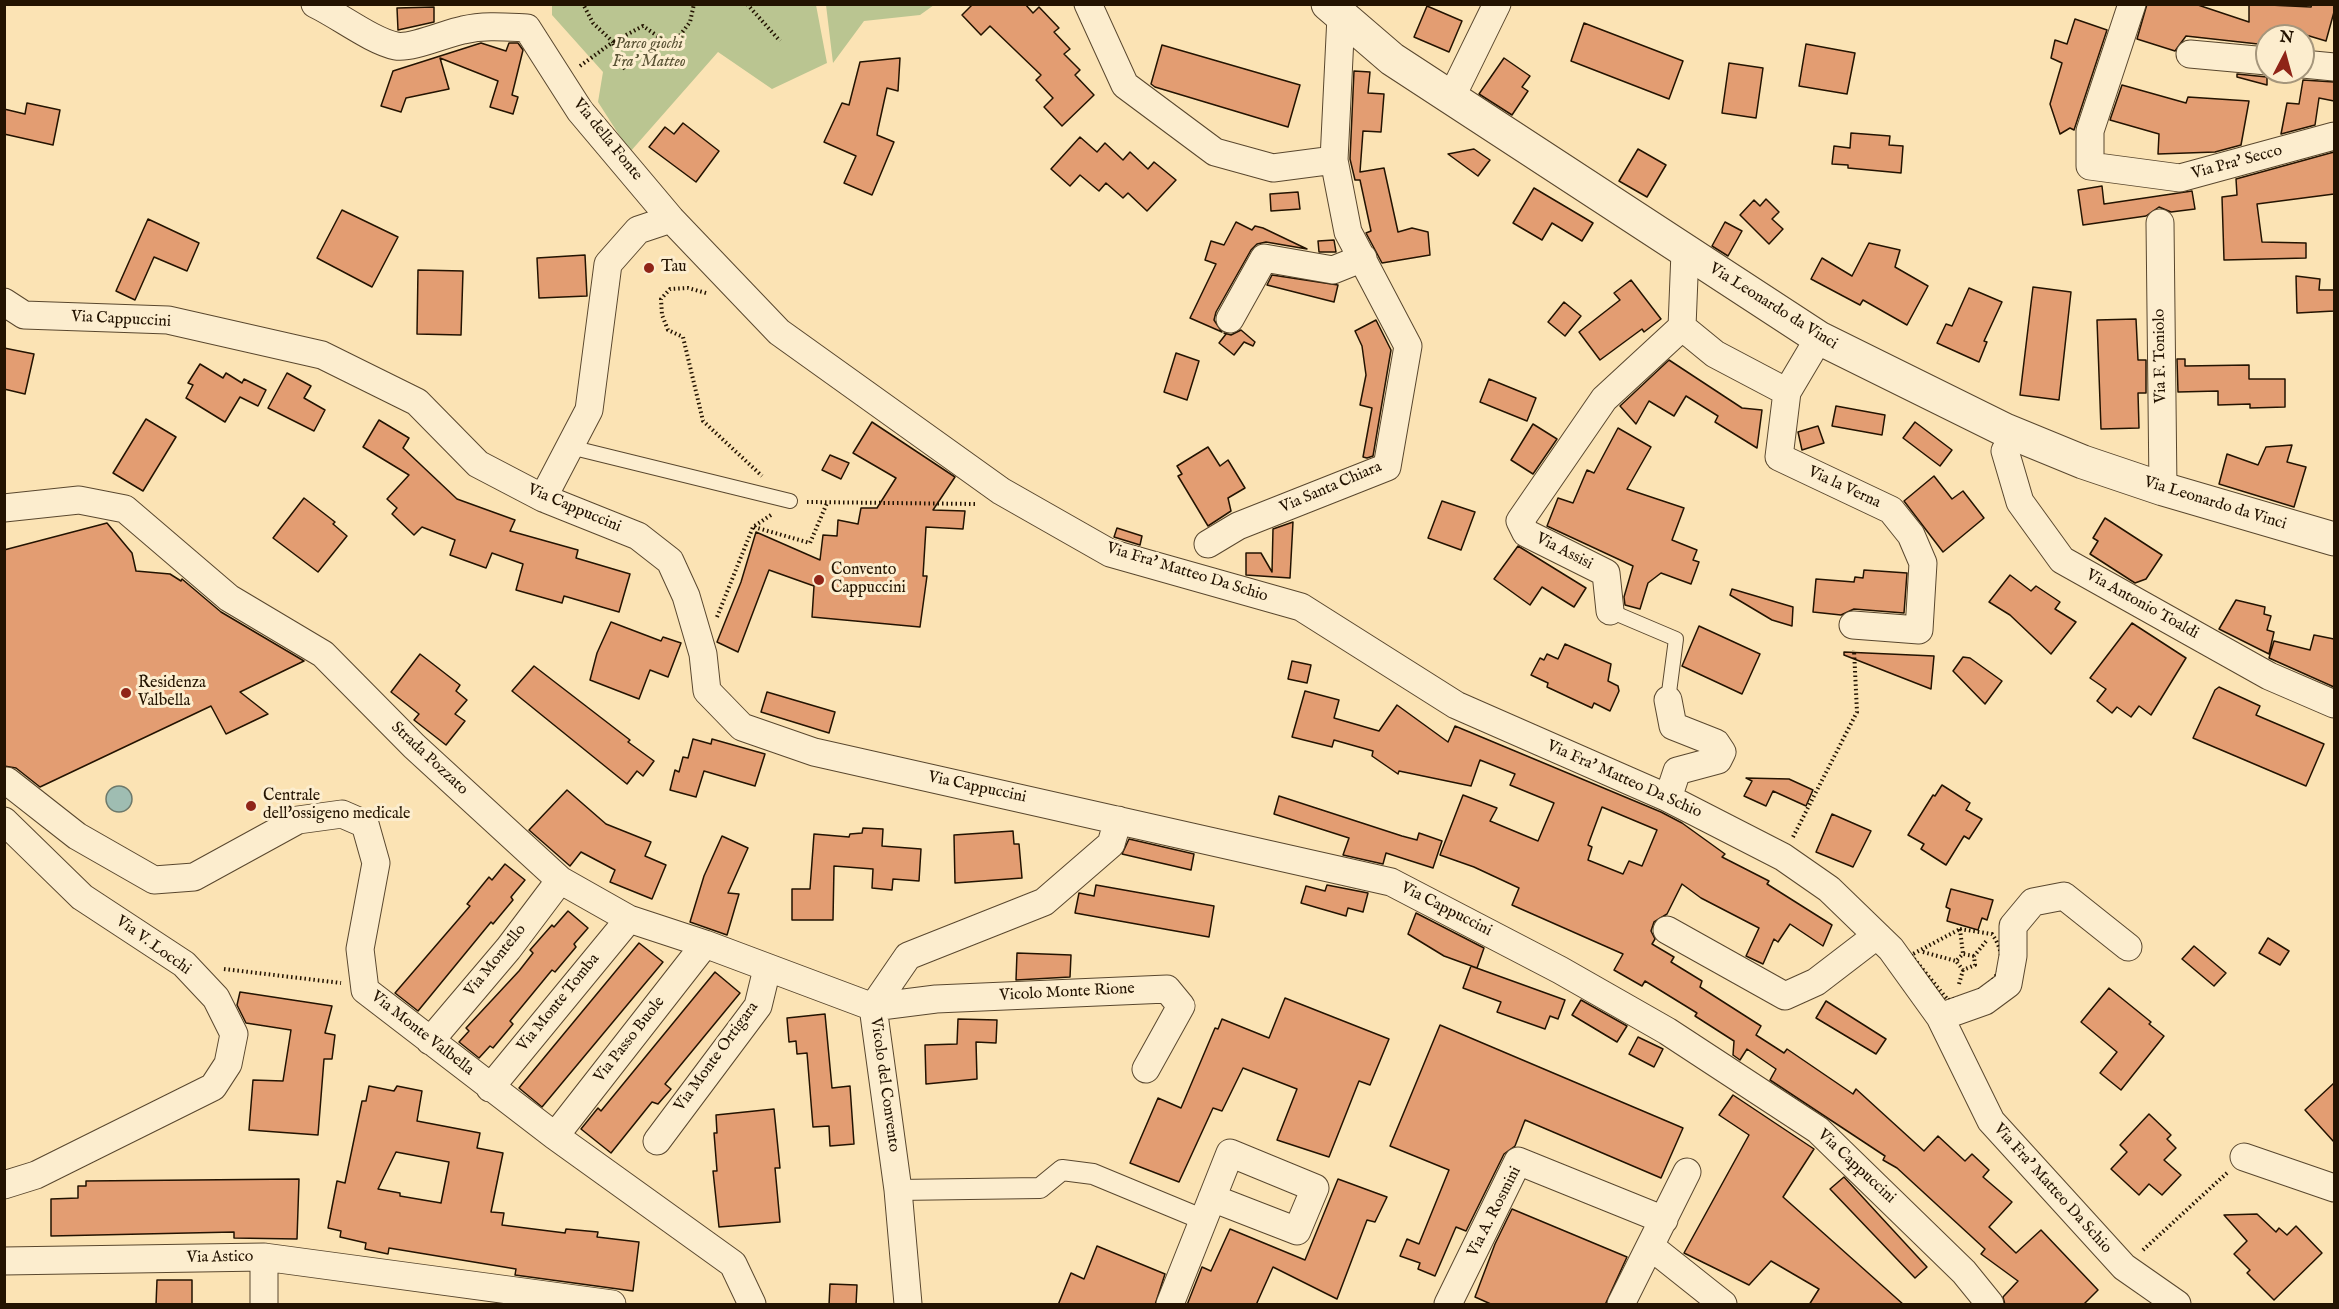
<!DOCTYPE html>
<style>
body{margin:0}
#map{position:relative;width:2339px;height:1309px;overflow:hidden;background:#fbe3b4;font-family:"IM FELL English",serif}
canvas{display:block}
.frame{position:absolute;inset:0;border:6px solid #231301;pointer-events:none}
.north{position:absolute;left:2255px;top:24px;width:60px;height:60px;box-sizing:border-box;background:#fcedce;border:2px solid #a5967c;border-radius:50%;rotate:6deg;font-size:16px;font-weight:700;line-height:24px;text-align:center;color:#231301}
.north::after{content:'';display:block;margin:auto;width:21px;height:27px;background:#8f2418;clip-path:polygon(50% 0,100% 100%,50% 72%,0 100%)}
</style>
<div id="map">
<canvas width="2339" height="1309"></canvas>
<div class="frame"></div>
<div class="north">N</div>
</div>
<script>
const ctx = document.querySelector('canvas').getContext('2d');
ctx.lineJoin = 'round';
function paint(path, color) { ctx.fillStyle = color; ctx.fill(path, 'evenodd'); }
function trace(path, color, width, dash) { ctx.strokeStyle = color; ctx.lineWidth = width; ctx.lineCap = dash ? 'butt' : 'round'; ctx.setLineDash(dash || []); ctx.stroke(path); }
function drawText(font, color, halo, rows, align = 'center') {
  ctx.font = font + ' "IM FELL English",serif'; ctx.lineWidth = 6; ctx.setLineDash([]); ctx.textBaseline = 'middle'; ctx.strokeStyle = halo; ctx.fillStyle = color; for (const [text, x, y, turn = 0] of rows) {
    ctx.save(); ctx.translate(x, y); ctx.rotate((+turn || 0) * Math.PI / 180); ctx.textAlign = isNaN(turn) ? turn : align; if (halo) ctx.strokeText(text, 0, 0); ctx.fillText(text, 0, 0); ctx.restore();
  }
}
const green = new Path2D(`
 M552,5H816L827,63L772,89L718,52L630,152L598,102L603,72L552,15Z
 M826,5V4L934,5L920,15L864,21L833,63Z`);
const water = new Path2D(`
 M106 799a13 13 0 1 1 26 0a13 13 0 1 1-26 0Z`);
const building = new Path2D(`
 M973,4H1025L1033,13L1039,7L1059,28L1054,32L1070,49L1064,54L1080,70L1075,75L1094,95L1062,126L1044,107L1053,98L1036,80L1041,75L990,26L981,35L962,15Z
 M2147,4H2195L2249,22V4L2311,7L2312,4H2334V12L2326,41L2286,29V36H2267V45L2186,36L2175,51L2137,39Z
 M1427,6L1462,21L1449,52L1414,37Z
 M434,7V22L398,30L397,8Z
 M2075,19L2107,30L2074,130L2070,128L2060,134L2050,104L2062,63L2051,58L2055,40L2067,44Z
 M1584,23L1683,61L1669,99L1571,61Z
 M481,43L506,51L509,43H518L523,50L512,95L518,97L513,114L490,107L498,81L440,58L449,89L406,98L401,112L381,106L393,71Z
 M1806,44L1855,53L1847,94L1799,86Z
 M1162,45L1300,85L1288,127L1155,87L1151,84Z
 M900,58L898,91L887,88L878,129L877,135L894,142L872,195L844,183L856,156L824,142L842,103L849,105L860,62Z
 M1504,58L1530,76L1522,87L1528,91L1512,115L1479,94Z
 M1729,63L1763,68L1756,118L1722,113Z
 M1354,71L1370,72L1368,93L1384,94L1381,132L1363,131L1360,172L1384,168L1398,232L1412,228L1428,232L1430,255L1382,263L1366,233L1371,231L1360,180H1355L1350,159Z
 M2237,74L2267,77V85L2237,77Z
 M2303,80L2334,82V101L2319,98L2315,125L2281,134L2287,103L2299,104Z
 M2122,85L2186,103L2188,97L2249,101L2241,145L2215,152L2158,154L2159,134L2110,120Z
 M27,103L60,110L53,145L4,134V109L25,114Z
 M683,123L719,151L696,182L649,147L665,127L674,134Z
 M1851,133L1890,136L1889,145L1903,146L1901,173L1848,168V165L1832,164L1834,146L1850,148Z
 M1080,137L1097,152L1105,143L1123,160L1130,152L1148,169L1154,162L1176,180L1147,211L1128,193L1123,198L1106,183L1099,191L1080,175L1070,186L1051,169Z
 M1474,149L1490,160L1478,176L1448,154Z
 M1638,149L1666,165L1647,197L1619,181Z
 M2334,152V194L2257,204L2262,242L2306,243V258L2224,260L2222,197L2237,195L2236,179Z
 M2102,186L2104,204L2192,191L2195,209L2171,212L2159,207L2146,216L2083,225L2078,190Z
 M1534,188L1593,223L1582,241L1552,223L1542,240L1513,223Z
 M1298,192L1300,209L1271,211L1270,194Z
 M1766,199L1779,212L1772,219L1783,229L1769,244L1740,215L1754,200L1760,206Z
 M342,210L398,237L372,287L317,258Z
 M148,219L199,243L187,271L154,257L135,300L116,291Z
 M1236,222L1252,230L1255,226L1263,228L1307,249L1266,242L1257,244L1251,250L1216,312L1214,320L1222,332L1190,318L1216,264L1205,260L1211,241L1224,245Z
 M1725,222L1742,231L1728,256L1712,246Z
 M1334,240L1336,252H1319L1318,241Z
 M1869,243L1900,250L1895,267L1928,286L1907,325L1863,300L1860,305L1811,279L1822,258L1852,276Z
 M585,255L587,296L539,298L537,258Z
 M418,270L463,271L461,335L417,334Z
 M1272,275L1338,285L1334,302L1267,285Z
 M2296,276L2320,279L2319,290H2334V311L2297,313Z
 M1631,280L1661,319L1644,332L1642,329L1600,360L1579,332L1620,300L1614,293Z
 M2033,287L2071,292L2059,400L2020,395Z
 M1969,288L2002,302L1984,341L1987,342L1979,362L1937,343L1946,324L1952,326Z
 M1564,302L1581,316L1565,336L1548,322Z
 M2136,319L2138,360H2146V393H2138L2139,428L2101,429L2097,320Z
 M1376,320L1391,350L1373,456L1367,458L1363,457L1372,408L1360,405L1366,375L1362,346L1355,331Z
 M1241,330L1255,342L1253,346L1244,342L1234,355L1219,343L1226,334L1224,333L1231,335Z
 M4,348L34,354L25,394L4,389Z
 M1176,353L1199,361L1187,400L1164,392Z
 M2177,359H2185V366L2249,365V379H2285V407L2250,408V404L2218,405V391L2178,392Z
 M1669,360L1742,408L1762,410L1757,448L1715,422L1718,416L1686,396L1674,416L1649,401L1636,424L1620,406Z
 M200,364L223,378L226,373L242,383L244,379L266,390L258,406L240,397L225,422L186,398L193,385L188,383Z
 M287,373L311,386L304,398L325,410L314,431L268,408Z
 M1489,379L1536,398L1527,421L1480,402Z
 M1836,406L1885,415L1882,435L1832,426Z
 M146,419L176,437L143,491L113,473Z
 M379,420L409,438L403,448L457,499L515,520L510,531L578,550L576,558L630,574L619,612L564,596L562,603L516,590L523,564L492,553L486,568L450,555L455,540L422,527L414,535L392,514L397,508L387,499L409,475L363,447Z
 M872,422L955,477L933,510L965,511L963,529L926,527L923,576H927L920,627L812,617L814,586L769,570L738,652L717,642L741,582L756,532L820,560L823,535L837,536L838,520L858,524L861,508H877L896,478L853,453Z
 M1915,422L1952,450L1940,466L1903,438Z
 M1533,424L1557,439L1533,474L1511,460Z
 M1818,426L1824,443L1802,450L1798,432Z
 M1618,428L1651,447L1627,489L1684,508L1672,540L1697,550L1693,560L1699,562L1691,584L1661,573L1648,583L1640,609L1625,605L1624,597L1633,566L1547,526L1558,498L1573,503L1587,470L1594,473Z
 M2292,445L2287,462L2306,467L2294,507L2219,484L2227,454L2258,465L2266,447Z
 M1208,447L1220,466L1228,460L1245,488L1228,498L1231,511L1208,526L1178,476L1182,474L1177,466Z
 M830,455L849,463L841,479L822,470Z
 M1934,476L1952,499L1963,491L1984,518L1943,552L1904,501Z
 M304,498L335,522L333,524L347,536L318,572L273,538Z
 M1442,501L1475,512L1461,550L1428,538Z
 M2105,518L2162,555L2146,579L2135,583L2090,554L2098,541L2093,538Z
 M1293,522L1290,578L1246,575V553H1261L1272,572L1273,529Z
 M107,523L132,553L136,571L170,574L181,581L182,579L221,612L304,661L240,692L268,714L226,734L211,706L40,787L16,768L4,766V550Z
 M1117,528L1142,536L1140,545L1114,537Z
 M1518,546L1586,588L1574,607L1542,587L1530,605L1494,579Z
 M1864,570L1907,573L1904,613L1854,609L1841,615L1813,612L1816,579L1854,582L1855,577L1863,578Z
 M2010,575L2031,591L2036,586L2060,602L2055,609L2076,622L2051,654L2010,615L1989,602Z
 M1732,589L1793,607L1792,626L1772,620L1730,595Z
 M2236,600L2265,607L2264,614L2271,616L2267,630L2274,632L2269,654L2219,629Z
 M611,622L661,641L663,637L681,643L668,677L650,670L639,699L590,680L597,653Z
 M2132,623L2186,658L2151,715L2139,706L2131,717L2117,707L2112,713L2097,701L2106,689L2090,678Z
 M1699,626L1760,654L1742,694L1682,666Z
 M2314,635L2334,639V687L2269,658L2274,641L2310,650Z
 M1565,644L1611,664L1608,681L1618,686L1619,691L1610,711L1594,703L1592,708L1547,687L1548,683L1531,675L1540,658L1544,660L1547,654L1558,659Z
 M1844,652L1934,656L1931,689L1844,655Z
 M420,654L460,685L456,691L467,700L455,714L465,721L446,745L414,720L419,714L391,692Z
 M1963,657L1970,658L2002,681L1985,704L1953,671Z
 M1292,661L1311,665L1307,683L1288,679Z
 M534,666L630,740L628,742L654,761L643,776L637,771L627,784L512,691Z
 M2219,687L2260,706L2256,715L2324,744L2306,786L2193,738L2215,690Z
 M1305,691L1339,700L1334,718L1379,731L1397,705L1448,742L1455,726L1661,812L1682,823L1725,854L1722,857L1769,881L1767,884L1832,925L1823,946L1790,924L1778,942L1774,939L1763,964L1746,956L1759,928L1701,898L1682,884L1667,914L1654,922L1651,931L1655,939L1652,944L1674,957L1671,962L1702,981L1700,987L1761,1026L1756,1035L1784,1053L1787,1049L1853,1094L1856,1089L1924,1151L1938,1136L1965,1161L1972,1154L1989,1170L1983,1177L2012,1202L1989,1227L2016,1253L2041,1230L2098,1290L2083,1305H2005L2003,1297L2018,1281L1981,1254L1985,1249L1897,1168L1883,1160L1885,1156L1770,1080L1776,1069L1747,1049L1740,1060L1733,1055L1734,1041L1695,1016L1697,1013L1645,981L1642,986L1614,970L1623,954L1512,905L1519,888L1474,867L1440,855L1463,795L1497,808L1490,821L1538,841L1554,803L1510,785L1515,774L1480,760L1471,786L1399,771L1398,774L1372,756L1373,751L1334,740L1332,747L1292,737ZM1602,807L1657,830L1642,866L1629,861L1623,874L1588,860L1592,847L1588,845Z
 M767,692L835,712L829,733L761,712Z
 M693,739L711,744L712,739L765,754L755,786L704,771L696,797L670,790L675,770L679,772L683,757L688,758Z
 M1746,778L1789,779L1813,790L1806,806L1773,791L1766,806L1744,796L1752,781Z
 M1942,785L1970,803L1966,810L1982,819L1969,839L1964,836L1946,865L1921,849L1924,844L1908,835L1933,795L1935,796Z
 M567,790L606,824L651,842L645,856L666,865L652,899L610,882L615,870L581,852L570,866L529,830Z
 M1279,796L1402,836L1417,840L1419,833L1442,841L1433,868L1386,853L1383,864L1343,855L1349,838L1274,814Z
 M1832,814L1871,831L1853,867L1816,852Z
 M863,828L883,829L882,846L921,849L919,881L893,879L892,890L872,888L873,869L834,866L833,920H792V889H810L814,834L849,837L850,834L862,833Z
 M1013,831L1014,844H1019L1022,878L955,883L954,835Z
 M722,836L748,848L728,893L739,894L727,935L690,922L704,876Z
 M1129,839L1194,854L1191,870L1122,854Z
 M505,864L525,880L511,897L513,900L493,924L491,922L418,1011L395,993L470,906L467,904L489,877L492,880Z
 M1096,885L1214,906L1209,937L1075,913L1079,893L1094,896Z
 M1327,885L1368,893L1363,912L1348,908L1346,916L1301,903L1306,886L1325,891Z
 M1951,889L1993,900L1987,920L1982,918L1978,930L1947,921L1950,909L1946,907Z
 M568,911L588,928L574,944L576,947L555,972L552,970L510,1021L513,1024L493,1048L490,1046L479,1058L459,1042L469,1031L466,1028L519,971L533,953L530,950L552,925L554,927Z
 M1416,913L1484,948L1477,968L1444,956L1408,934Z
 M2268,938L2289,951L2280,965L2259,953Z
 M639,943L663,962L542,1107L519,1088Z
 M2194,946L2226,973L2214,986L2182,959Z
 M1017,953L1071,955L1070,977L1016,980Z
 M1471,966L1565,1000L1558,1019L1550,1016L1545,1029L1497,1012L1501,1002L1463,988Z
 M715,972L740,993L665,1084L671,1089L658,1104L652,1102L611,1153L581,1129L598,1108L601,1111Z
 M2109,988L2151,1022L2149,1024L2164,1036L2121,1090L2100,1073L2117,1052L2081,1022Z
 M240,992L332,1006L325,1033L335,1035L332,1059H324L318,1135L249,1130L253,1080L283,1081L291,1030L246,1023L237,1005Z
 M1285,998L1389,1039L1370,1085L1359,1081L1329,1157L1277,1140L1297,1089L1243,1068L1222,1111L1213,1108L1179,1182L1130,1163L1158,1098L1181,1108L1215,1028L1218,1029L1222,1019L1269,1038Z
 M1581,1000L1627,1026L1617,1042L1572,1015Z
 M1826,1001L1886,1039L1876,1054L1816,1018Z
 M825,1014L832,1088L850,1086L854,1144L830,1146L829,1126L813,1127L807,1053L797,1054L796,1041L789,1042L787,1018Z
 M958,1019L997,1020L996,1043L976,1042L977,1079L926,1084L925,1045L957,1044Z
 M1440,1025L1683,1128L1661,1178L1525,1120L1515,1146L1504,1154L1466,1231L1456,1227L1435,1276L1418,1269L1420,1263L1400,1256L1407,1239L1419,1244L1449,1170L1390,1146Z
 M1638,1037L1663,1049L1654,1067L1629,1054Z
 M2334,1083V1142L2305,1110Z
 M369,1086L394,1091L397,1086L422,1091L417,1121L480,1133L477,1148L503,1153L491,1212L504,1213L502,1225L565,1233L566,1229L598,1232L597,1237L639,1242L633,1291L515,1275L516,1269L389,1248L388,1254L365,1249L366,1243L340,1237L341,1231L328,1228L337,1181L345,1183L362,1101H366ZM396,1152L449,1162L441,1203L400,1196V1193L378,1189Z
 M1733,1095L1814,1149L1783,1197L1904,1305H1809L1819,1289L1771,1261L1749,1285L1684,1253L1749,1135L1719,1115Z
 M774,1109L780,1168H775L780,1222L719,1227L713,1171H717L714,1133H717L716,1115Z
 M2149,1114L2171,1135L2167,1139L2176,1148L2164,1160L2181,1175L2162,1195L2149,1184L2139,1195L2111,1169L2127,1152L2120,1145Z
 M1844,1177L1927,1267L1915,1278L1830,1189Z
 M299,1179L297,1239L234,1238V1232L51,1236V1199L78,1198V1186H86V1181Z
 M1338,1179L1387,1197L1375,1222L1367,1220L1337,1299L1273,1267L1256,1305H1187L1202,1267L1211,1271L1230,1229L1305,1260Z
 M1512,1209L1627,1257L1605,1305H1493L1475,1297L1495,1244Z
 M2257,1214L2276,1232L2279,1228L2287,1235L2296,1226L2322,1253L2274,1300L2247,1273L2250,1270L2234,1254L2247,1241L2224,1215Z
 M1097,1246L1165,1274L1155,1305H1058L1071,1273L1084,1279Z
 M157,1280H192V1305H156Z
 M830,1284L857,1285L856,1305H829Z`);
const path = new Path2D(`
 M747,4L780,41
 M580,66L613,42L593,23L583,4
 M625,69L618,61L613,42L643,26L672,46L690,22L694,4
 M706,293L688,288L670,289L661,299L662,315L668,330L683,337L703,421L762,476
 M807,502L976,504
 M754,527L810,543L827,503
 M717,617L753,527L771,515
 M1793,837L1857,712L1854,650
 M1960,929L1992,934C2018,971 1984,996 1948,1000L1911,955Z
 M1960,929L1963,954
 M1923,952L1956,961
 M1974,956L1963,954L1956,961L1963,970L1975,965L1974,956L1988,939
 M224,969L341,983
 M1959,984L1963,970
 M2143,1250L2228,1172`);
const service = new Path2D(`
 M570,447L790,501
 M1610,611L1676,639L1668,700`);
const pedestrian = new Path2D(`
 M898,1190L1040,1188L1062,1170L1093,1174L1204,1220`);
const minor = new Path2D(`
 M315,4C340,16 372,41 396,46C411,49 447,33 463,30C485,25 505,27 527,28L580,111L671,219L779,332L1001,491L1110,553L1301,607L1456,705L1668,798L1783,857L1829,889L1891,949L1940,1017L1991,1121L2124,1267L2177,1304
 M1088,4L1125,85L1215,152L1273,168L1334,160
 M2132,4L2090,131V166L2180,178L2334,136
 M2190,54L2267,61
 M2303,64L2334,67
 M1451,98L1497,4
 M2160,223L2163,489
 M4,302L24,315L168,320L322,355L417,402L478,464L543,498L638,536L670,561L686,596L703,654L707,691L742,727L814,752L1391,882L1560,970L1667,1031L1818,1130L1964,1272L1990,1304
 M1230,319L1264,258L1333,270L1363,258
 M1682,327L1715,354L1787,392L1819,338
 M1787,392L1779,457L1891,510L1911,535L1923,563L1919,630L1853,625
 M2005,451L2020,502L2062,560L2269,676L2334,704
 M543,498L589,410L608,264L638,230L671,219
 M4,508L79,500L125,509L229,598L323,654L414,746L560,880L629,919L705,944L873,1007L936,999L1167,989L1181,1006L1146,1069
 M1208,544L1238,526L1387,467L1408,346L1348,232L1334,160L1341,16
 M1610,611L1606,573L1526,533L1520,521L1604,399L1682,327L1685,252
 M7,781L77,836L154,880L194,877L298,820L342,814L365,824L376,863L360,949L365,990L555,1136L733,1264L752,1304
 M1668,798L1677,771L1718,760L1722,752L1716,743L1673,726L1668,700
 M4,821L82,897L184,964L216,998L234,1034L228,1064L213,1087L36,1175L4,1185
 M1667,930L1785,996L1816,982L1876,936
 M1940,1017L1985,1001L2008,984L2013,956V926L2033,902L2064,896L2128,947
 M430,1041L508,949L560,880
 M490,1088L629,919
 M555,1136L705,944
 M657,1141L758,1006L767,969
 M2244,1157L2334,1188
 M1650,1246L1723,1304
 M264,1257V1304
 M4,1261L264,1257L612,1304
 M908,1304L898,1190L873,1007L908,956L1044,902L1111,844L1118,820
 M1170,1304C1190,1254 1210,1204 1230,1153L1315,1188L1297,1231L1212,1198
 M1448,1304L1518,1161L1664,1220
 M1621,1304L1687,1172`);
const tertiary = new Path2D(`
 M1328,4L1392,59L1819,338L2005,430L2083,462L2163,489L2334,539`);
const markers = [
 [649,268,6,"#8f2418"],
 [819,580,6,"#8f2418"],
 [126,693,6,"#8f2418"],
 [251,806,6,"#8f2418"]
];
const parkNames = [
 ["Parco giochi",649,45],
 ["Fra' Matteo",649,63]
];
const streetNames = [
 ["Via della Fonte",607,140,51],
 ["Via Pra' Secco",2237,163,-15],
 ["Via Leonardo da Vinci",1773,307,32],
 ["Via Cappuccini",121,320,3],
 ["Via F. Toniolo",2161,356,-91],
 ["Via Santa Chiara",1331,488,-23],
 ["Via la Verna",1844,488,25],
 ["Via Leonardo da Vinci",2215,504,17],
 ["Via Cappuccini",574,509,23],
 ["Via Assisi",1564,552,27],
 ["Via Fra' Matteo Da Schio",1187,573,17],
 ["Via Antonio Toaldi",2142,605,29],
 ["Strada Pozzato",429,759,43],
 ["Via Fra' Matteo Da Schio",1624,780,24],
 ["Via Cappuccini",977,788,12],
 ["Via Cappuccini",1446,910,27],
 ["Via V. Locchi",153,946,36],
 ["Via Montello",496,961,-51],
 ["Vicolo Monte Rione",1067,993,-3],
 ["Via Monte Tomba",559,1003,-51],
 ["Via Monte Valbella",422,1034,38],
 ["Via Passo Buole",630,1040,-52],
 ["Via Monte Ortigara",717,1057,-54],
 ["Vicolo del Convento",884,1085,82],
 ["Via Cappuccini",1856,1167,43],
 ["Via Fra' Matteo Da Schio",2052,1189,48],
 ["Via A. Rosmini",1495,1212,-63],
 ["Via Astico",220,1258,-1]
];
const poiNames = [
 ["Tau",661,268],
 ["Convento",831,571],
 ["Cappuccini",831,589],
 ["Residenza",138,684],
 ["Valbella",138,702],
 ["Centrale",263,797],
 ["dell'ossigeno medicale",263,815]
];
paint(green, '#bac591');
paint(water, '#9fbdb2');
trace(water, '#6d796b', 1.5);
paint(building, '#e39d72');
trace(building, '#231301', 1.5);
trace(service, '#59472e', 16);
trace(pedestrian, '#59472e', 22);
trace(minor, '#59472e', 29);
trace(tertiary, '#59472e', 35);
trace(path, '#231301', 4, [1.5, 3]);
trace(service, '#fcedce', 14);
trace(pedestrian, '#fcedce', 20);
trace(minor, '#fcedce', 27);
trace(tertiary, '#fcedce', 33);
for (const [x, y, r, color] of markers) { const dot = new Path2D(); dot.arc(x, y, r, 0, 2 * Math.PI); ctx.fillStyle = color; ctx.fill(dot); trace(dot, '#fcedce', 2); }
drawText('italic 16px', '#585133', '#fcedce', parkNames);
drawText('16px', '#231301', '#fcedce', streetNames);
drawText('16px', '#231301', '#fcedce', poiNames, 'left');
</script>
